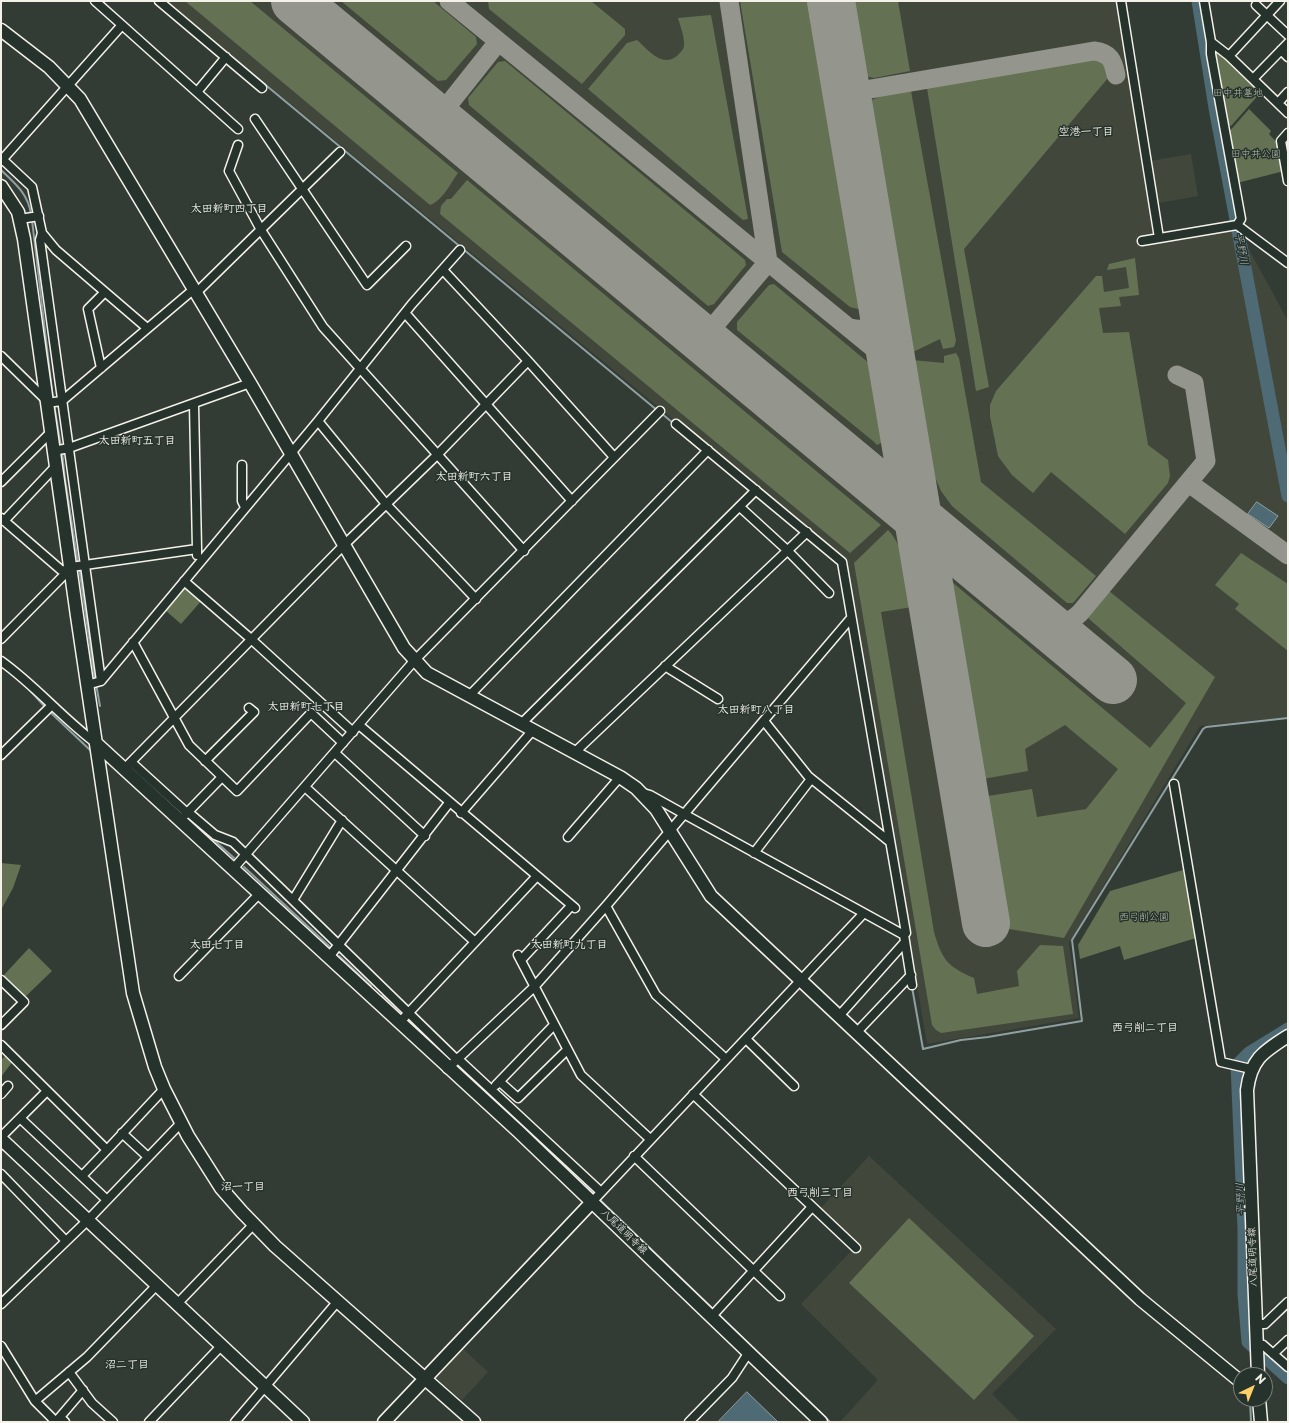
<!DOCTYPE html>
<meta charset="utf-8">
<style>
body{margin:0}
#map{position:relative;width:1289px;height:1423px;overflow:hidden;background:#333c34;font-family:"Playpen Sans",sans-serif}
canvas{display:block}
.frame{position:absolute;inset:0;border:2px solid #f4f1e8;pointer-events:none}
.north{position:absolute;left:1233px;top:1367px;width:40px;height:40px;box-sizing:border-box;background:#26332d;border:1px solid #787f78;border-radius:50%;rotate:43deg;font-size:11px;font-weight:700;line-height:16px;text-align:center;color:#f4f1e8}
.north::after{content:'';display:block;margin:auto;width:14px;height:18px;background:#ffd166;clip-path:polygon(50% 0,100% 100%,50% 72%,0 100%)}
</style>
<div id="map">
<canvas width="1289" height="1423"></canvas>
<div class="frame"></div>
<div class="north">N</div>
</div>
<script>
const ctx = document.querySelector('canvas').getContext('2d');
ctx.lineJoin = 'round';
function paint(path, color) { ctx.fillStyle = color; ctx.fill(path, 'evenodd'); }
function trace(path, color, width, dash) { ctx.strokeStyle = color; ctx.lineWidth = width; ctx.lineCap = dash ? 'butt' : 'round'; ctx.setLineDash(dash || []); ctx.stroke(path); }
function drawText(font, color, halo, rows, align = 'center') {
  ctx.font = font + ' "Playpen Sans","Klee One",sans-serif'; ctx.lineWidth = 3; ctx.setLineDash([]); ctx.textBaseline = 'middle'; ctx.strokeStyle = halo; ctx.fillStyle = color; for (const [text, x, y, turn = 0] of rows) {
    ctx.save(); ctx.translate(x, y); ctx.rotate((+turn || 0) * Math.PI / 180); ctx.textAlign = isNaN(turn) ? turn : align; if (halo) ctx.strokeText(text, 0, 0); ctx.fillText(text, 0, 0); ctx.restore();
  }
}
const built = new Path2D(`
 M166,1H1118L1157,238L1229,226L1240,233L1288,321V717L1200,726L1069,943L1079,1018L927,1044L845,561Z
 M1191,154L1198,196L1158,203L1150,161Z
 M869,1156L1056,1329L992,1394L1020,1422H840L878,1380L801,1304L853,1249L856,1252L859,1248L819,1210Z
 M461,1347L488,1372L462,1400L435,1377Z`);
const green = new Path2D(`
 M185,1H250L458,173C450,184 443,200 430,205Z
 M341,1H433L476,37L477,44L446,80L438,81Z
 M488,1H591L625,29V35L582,84L489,9Z
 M740,1H809L860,305L858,309L850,307L782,252Z
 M852,1H898L910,71L874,78L865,76Z
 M711,15L748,219L743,220L588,89L627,43L637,40C648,50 662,68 677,56C681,52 685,48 684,43C684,35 680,25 678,18Z
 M1217,50L1261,92L1231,126L1225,121L1214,53Z
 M1096,59C1106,63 1106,68 1108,78L964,249L989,387L976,391L927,88Z
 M505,61L745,260L746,265L714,304L708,306L469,105L468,98L498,62Z
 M911,91L956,341L954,347L943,349L940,339L913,352L869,112V101L881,96Z
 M1249,109L1271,131L1269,134L1280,146L1284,171L1237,183L1228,133Z
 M467,180L881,525L850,553L440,214L441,206L447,199H451Z
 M1135,258L1139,295L1119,297L1121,306L1099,308L1103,333L1129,332L1148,445L1168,460L1170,476L1168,483L1125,534L1051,472L1033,493L1012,475L998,456L990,416V405L996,391L1096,276H1102L1104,292L1129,288L1126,267L1107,270L1109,264Z
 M774,284L870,364L883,442L877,445L873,441L737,330V322L769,285Z
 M956,353L959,358L981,482L1096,576L1073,603H1067L952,506L941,491L934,475L912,360L944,363V356Z
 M888,530C907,550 907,580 912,607L881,612L934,932C942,960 948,967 974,978L977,994L1019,986L1017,971L1040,945L1063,946L1073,1014L941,1033L936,1030L932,1025L854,563Z
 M1241,553L1288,584V651L1235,609L1239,604L1215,585Z
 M952,582L1150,748L1186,703L1088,618L1109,591L1215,677L1064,938L1009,929L988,796L1032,789L1037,817L1086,809L1118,769L1065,725L1025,749L1028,771L983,779Z
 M186,587L202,600L181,624L165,610Z
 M1,863L21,865L13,888L1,910Z
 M1183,870L1196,938L1124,960L1120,946L1080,959L1078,945L1110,891Z
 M29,948L52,971L25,997L3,976Z
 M6,1055L13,1061L1,1077V1060Z
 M909,1218L1034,1336L974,1400L849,1283Z`);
const water = new Path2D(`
 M1257,502L1278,516L1269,528L1248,514Z
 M747,1392L778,1422H718Z`);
const stream = new Path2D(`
 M232,57L658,411
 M1,170C15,183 29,195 31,215
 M32,220L53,399
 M54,404L61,447
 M661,413L673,423
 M62,451L65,479L78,563
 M79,567L95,680
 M854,652L870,746
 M96,684L100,706
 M26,686L46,708
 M49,711L90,750
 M189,818L234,858
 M244,867L330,947
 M339,956L371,986
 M912,987L923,1049L961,1040L988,1037L1082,1021L1072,940L1203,729L1206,727L1288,718
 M382,996L399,1013
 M410,1023L435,1047
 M469,1078L486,1092L596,1196
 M599,1199L714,1310
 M717,1313L830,1422
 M1248,1342L1249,1345
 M1250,1399L1251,1422`);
const river = new Path2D(`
 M1198,1L1215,108L1288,496
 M1288,1029L1249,1053L1237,1065L1244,1229V1294L1248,1342L1288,1378`);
const taxiway = new Path2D(`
 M449,1L893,364
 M847,93L1094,51C1110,53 1113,60 1116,75
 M437,119L498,42
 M850,328C869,333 876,324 884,308
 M702,340L768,262L729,1
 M1189,483L1288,555
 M1044,622C1059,624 1069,624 1080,613L1206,461L1194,383L1177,375`);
const runway = new Path2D(`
 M295,1L1113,680
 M831,1L986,923`);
const street = new Path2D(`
 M95,1L122,25
 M159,1L262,88
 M1121,1L1159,238
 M1204,1L1211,42V54L1241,219L1237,225
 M1256,5L1288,35
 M1211,42L1229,56L1288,113
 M1281,50L1288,57
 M1229,56L1280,1
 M1253,79L1288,43
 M197,92L226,57
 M1278,103L1288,92
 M255,119L367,285L406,246
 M1288,133L1281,141L1288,181
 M238,145L229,171L261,230L323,327L524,551
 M1,158L32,187L42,233L56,250L147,328
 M1,161L122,25L238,129
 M20,219L39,216
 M42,233L40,240L101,681
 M1142,241L1237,225L1288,263
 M443,270L528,361L614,457
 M196,293L340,152
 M405,313L572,501
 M1,356L46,400
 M101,368L88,309L105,292
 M46,403L62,401L194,289
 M194,405L197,549
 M318,421L386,504L476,599
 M676,424L842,562L906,933L904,935L912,985
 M53,451L69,448L250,383
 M242,465V501L245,507
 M1,482L51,432
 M740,507L787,550L829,593
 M1,518L61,570L71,571
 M4,521L55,467
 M71,567L197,549V555
 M184,581L251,639L353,732
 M1,639L68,571
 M133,642L189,745L237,791L311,713L343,743
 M1,661C35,685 63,719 97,744
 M665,666L718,699
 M87,685L101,681L318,421L412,304L460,250
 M469,696L708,450
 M764,721L808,776L890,842
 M521,724L756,490
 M359,725L575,908
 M335,753L425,836
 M574,753L807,532
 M1,755L52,705
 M205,761L254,712L249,708
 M131,762L187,813
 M125,768L344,545L438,454L528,361
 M1174,784L1221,1062L1251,1069
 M305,787L475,942
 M643,793L650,795L684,814L904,935
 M188,812L215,835L233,842L456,1059
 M461,813L533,730
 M185,815L222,777
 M568,837L620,777
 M754,853L811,779
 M233,869L414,661L660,411
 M293,900L342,820
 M606,906L656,995L726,1059
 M518,955L581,1075L650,1139
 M329,957L449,803
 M521,960L571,906
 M179,976L260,893
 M1,980L24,1002L1,1025
 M839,1016L905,942
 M399,1023L537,876
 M857,1032L911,975
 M746,1039L794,1086
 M1,1045L107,1150L164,1089
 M457,1058L601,1192
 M447,1069L534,987L606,906L851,618
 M500,1082L518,1098L567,1050
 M496,1085L554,1025
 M1,1094L8,1086
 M693,1094L856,1248
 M20,1118L107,1200
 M122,1133L148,1157
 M1,1137L47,1091
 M634,1156L780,1296
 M1,1174L66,1241
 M82,1176L107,1150
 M592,1202L863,914
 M178,1303L254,1224
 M1,1304L87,1221L181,1123
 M712,1316L812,1207
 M1256,1324H1265L1288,1302
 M1258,1344L1263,1345L1288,1367
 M1,1346L35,1401L56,1422L60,1417L65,1422
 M1273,1354L1288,1340
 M69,1372L92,1403L113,1422
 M35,1401L87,1357L157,1285
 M60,1417L83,1390
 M149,1422L222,1345
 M235,1422L338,1301
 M689,1422L732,1378L749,1352`);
const secondary = new Path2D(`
 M1,30L49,67L80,99L250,383L404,648L427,673L620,777L636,788L656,809L711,896L1140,1299L1241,1382
 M1,186L18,212L24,239L77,616L133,993L155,1067L164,1089L188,1136L221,1188L242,1212L275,1246L474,1422
 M97,744L519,1132L821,1422
 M1,1139L303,1422
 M1258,1375L1247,1090C1251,1059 1263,1052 1288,1036
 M1259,1399L1261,1422
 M384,1422L592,1202`);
const parkNames = [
 ["田中井墓地",1238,93],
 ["田中井公園",1256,154],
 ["西弓削公園",1144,917]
];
const streetNames = [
 ["八尾道明寺線",624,1232,44],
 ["八尾道明寺線",1253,1257,-92]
];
const neighbourhoodNames = [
 ["空港一丁目",1086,132],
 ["太田新町四丁目",229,209],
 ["太田新町五丁目",137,441],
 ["太田新町六丁目",474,477],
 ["太田新町七丁目",306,707],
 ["太田新町八丁目",756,710],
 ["太田七丁目",217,945],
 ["太田新町九丁目",569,945],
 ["西弓削二丁目",1145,1028],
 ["沼一丁目",243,1187],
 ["西弓削三丁目",820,1193],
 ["沼二丁目",127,1365]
];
const waterNames = [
 ["平野川",1241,249,79],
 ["平野川",1241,1199,-92]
];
paint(built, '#42473c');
paint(green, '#647253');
paint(water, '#4e6a74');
trace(water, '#90a0a2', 1);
trace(stream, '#90a0a2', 2);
trace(river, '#4e6a74', 13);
trace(taxiway, '#94968e', 19);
trace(runway, '#94968e', 48);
trace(street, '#f4f1e8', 11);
trace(secondary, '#f4f1e8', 15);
trace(street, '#26332d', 8);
trace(secondary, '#26332d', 12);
drawText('10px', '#babeac', '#26332d', parkNames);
drawText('10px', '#f4f1e8', '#26332d', streetNames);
drawText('bold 11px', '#f4f1e8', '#26332d', neighbourhoodNames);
drawText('italic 11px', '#b2bbba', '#26332d', waterNames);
</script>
